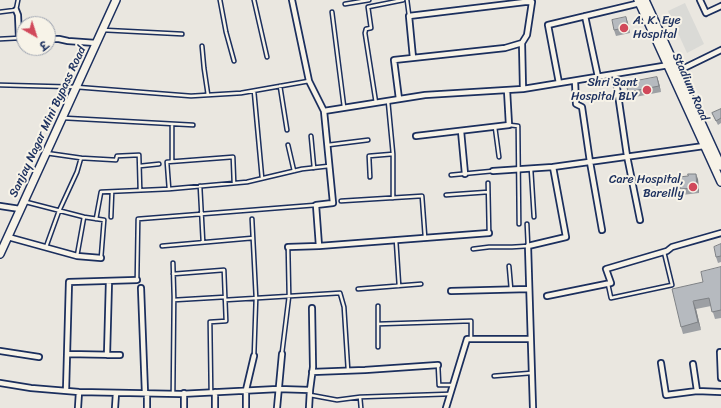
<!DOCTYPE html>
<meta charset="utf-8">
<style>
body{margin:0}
#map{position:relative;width:721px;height:408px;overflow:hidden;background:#eae7e0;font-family:Sriracha,"Playpen Sans Deva",sans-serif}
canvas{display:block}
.north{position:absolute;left:16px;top:16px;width:40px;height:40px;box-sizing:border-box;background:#f7f3e8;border:1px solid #9fa5b1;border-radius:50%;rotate:141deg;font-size:11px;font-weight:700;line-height:16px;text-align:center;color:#1b2f5e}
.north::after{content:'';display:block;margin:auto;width:14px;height:18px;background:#d1495b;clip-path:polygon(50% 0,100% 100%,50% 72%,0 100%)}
</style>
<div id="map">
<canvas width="721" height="408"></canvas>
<div class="north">उ</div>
</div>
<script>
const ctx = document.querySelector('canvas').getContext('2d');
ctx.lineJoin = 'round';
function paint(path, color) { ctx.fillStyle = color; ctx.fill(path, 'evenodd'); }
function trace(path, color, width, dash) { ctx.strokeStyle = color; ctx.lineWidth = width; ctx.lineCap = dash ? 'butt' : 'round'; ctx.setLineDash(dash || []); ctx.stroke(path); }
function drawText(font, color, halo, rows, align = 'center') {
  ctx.font = font + ' Sriracha,sans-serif'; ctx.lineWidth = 4; ctx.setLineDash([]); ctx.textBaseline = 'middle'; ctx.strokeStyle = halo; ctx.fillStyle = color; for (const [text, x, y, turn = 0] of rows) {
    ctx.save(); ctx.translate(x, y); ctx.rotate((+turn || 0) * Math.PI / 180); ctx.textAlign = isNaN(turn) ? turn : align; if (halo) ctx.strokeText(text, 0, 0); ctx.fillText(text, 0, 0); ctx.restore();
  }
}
const built = new Path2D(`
 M685,3L704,44L687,53L668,11Z`);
const lane = new Path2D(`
 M220,0L226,32L234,61
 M254,0L267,57
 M407,0L409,15
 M345,4L369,0
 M0,12L16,10L18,0
 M332,12L344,107
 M103,30L182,34
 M0,39L19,38
 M202,46L204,68L208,95
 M0,85L76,87L191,96L241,93L309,81
 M280,86L287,130
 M254,91L262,178
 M388,101L393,154V198
 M376,103L365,33L366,29L371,28L368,7L403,0
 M64,118L193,125
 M509,125L518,126L519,224
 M495,127L499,157
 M311,136L314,168
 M288,145L294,171
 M328,145L368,140
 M46,153L81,158L116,160L117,156L139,155L140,190
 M172,161V125
 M140,166L159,164
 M531,169L534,217
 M451,175L493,171
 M370,177L369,156L393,154
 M488,183L489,232
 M200,186L203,242
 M169,189L167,162L233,157L234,183
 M446,195L488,192
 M341,201L422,196L425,237
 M26,202L84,217L104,220L101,258
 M111,217L112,192
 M96,219L101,192L169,189L247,182L302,169L329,166
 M252,219L256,298L254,356
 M396,240L399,286
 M162,246L253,238
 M46,247L59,211L77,172L81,158
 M473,249L489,247H512L528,246L527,224
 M77,256L84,217
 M173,263L174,297L173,393
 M509,266L511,289
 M173,274L224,270L226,321L210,322L211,392
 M137,280L138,219L316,205
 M608,284L611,298L672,285L664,252
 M358,289L421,284
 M174,300L225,297
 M225,300L340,293L344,307L348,370
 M378,306V347
 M378,324L471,321V339
 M282,353L289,296L288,247
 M438,365L439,385H453
 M494,376L531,373
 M310,395L337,400L360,397L450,394
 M360,397L361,408`);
const street = new Path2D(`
 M292,0L309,81L324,111L333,203L316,205L319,246
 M700,0L706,13L721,6
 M16,10L18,15L19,38H24
 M585,16L598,77
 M48,39H59L68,41L96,43
 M522,43L523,89
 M676,72L721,50
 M615,74L627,156L640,220
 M575,81L576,104L582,107L590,162L602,230
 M559,83L548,25L640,3
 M399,99L394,60L505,48L522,43L527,35L532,2H525L409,16L413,58
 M324,111L425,95L523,89L669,65
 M461,131L465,174
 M416,136L509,125L507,90
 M493,171L553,167L704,146
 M0,206L20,209
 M8,237L77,256L101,258
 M288,247L319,246L489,233
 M141,288L145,393
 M451,291L529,289
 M547,296L611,283L606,269L667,251L672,247L721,233
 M0,351L39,357
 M720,352L721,378
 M67,354L120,355
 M107,355L109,281
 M661,363L666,395L697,391L721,392
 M693,364L697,391
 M312,372L365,370L438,365
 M0,383L31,388L79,392L180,394L278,389L310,390
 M66,391L69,282L137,280
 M215,392V408
 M147,393V408
 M184,393V408
 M78,408L79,392
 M115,408L116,393
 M246,408V390L254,356
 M277,408L282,354
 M309,408L310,390L313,367L312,308
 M446,408L467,339H530
 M533,408L528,246L566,237L553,167`);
const secondary = new Path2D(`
 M638,0L721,182
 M645,0L721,166
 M0,254L116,0`);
const wall = new Path2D(`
 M628,23L630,33L616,36L614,30Z
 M657,77L659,83L661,92L630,98L628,92Z
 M721,109V123L718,125L712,113Z
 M698,179L699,193L682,195L680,189Z
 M721,244V262L718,263L716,257Z
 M721,267V318L715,319L711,306L696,309L701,330L683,334L681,327L703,282Z`);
const shadedWall = new Path2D(`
 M626,17L628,23L630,33L628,27Z
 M657,77L659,83L661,92L659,86Z
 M696,174L698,179L699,193L697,188Z
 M693,301L696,309L701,330L698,322Z`);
const building = new Path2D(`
 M626,17L628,27L614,30L612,20Z
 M657,77L659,86L628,92L626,83Z
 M721,109V118L716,121L712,113Z
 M688,174H696L697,188L680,189L679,177L688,176Z
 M721,244V256L716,257L714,247Z
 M721,267V310L712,312L709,298L693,301L698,322L681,327L672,289L703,282L701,272Z`);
const markers = [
 [624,28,5,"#d1495b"],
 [647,90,5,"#d1495b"],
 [693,187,5,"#d1495b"]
];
const poiNames = [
 ["A. K. Eye",633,21,"left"],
 ["Hospital",633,35,"left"],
 ["Shri Sant",638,83],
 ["Hospital BLY",638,97],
 ["Care Hospital,",684,180],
 ["Bareilly",684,194]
];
const streetNames = [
 ["Stadium Road",690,87,66],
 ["Sanjay Nagar Mini Bypass Road",48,122,-65]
];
paint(built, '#dadad6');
trace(lane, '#1b2f5e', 5.5);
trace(street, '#1b2f5e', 8);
trace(secondary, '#1b2f5e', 10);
trace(lane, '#f7f3e8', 2.5);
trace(street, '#f7f3e8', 4.5);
trace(secondary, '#f7f3e8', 7);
paint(wall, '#9da0a4');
paint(shadedWall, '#7f8286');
paint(building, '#b6babf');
trace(building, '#7f8286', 1);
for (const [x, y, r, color] of markers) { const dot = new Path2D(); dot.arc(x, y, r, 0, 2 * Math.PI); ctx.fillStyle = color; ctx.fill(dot); trace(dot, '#f7f3e8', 1.5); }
drawText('12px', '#1b2f5e', '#f7f3e8', poiNames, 'right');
drawText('12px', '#1b2f5e', '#f7f3e8', streetNames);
</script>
